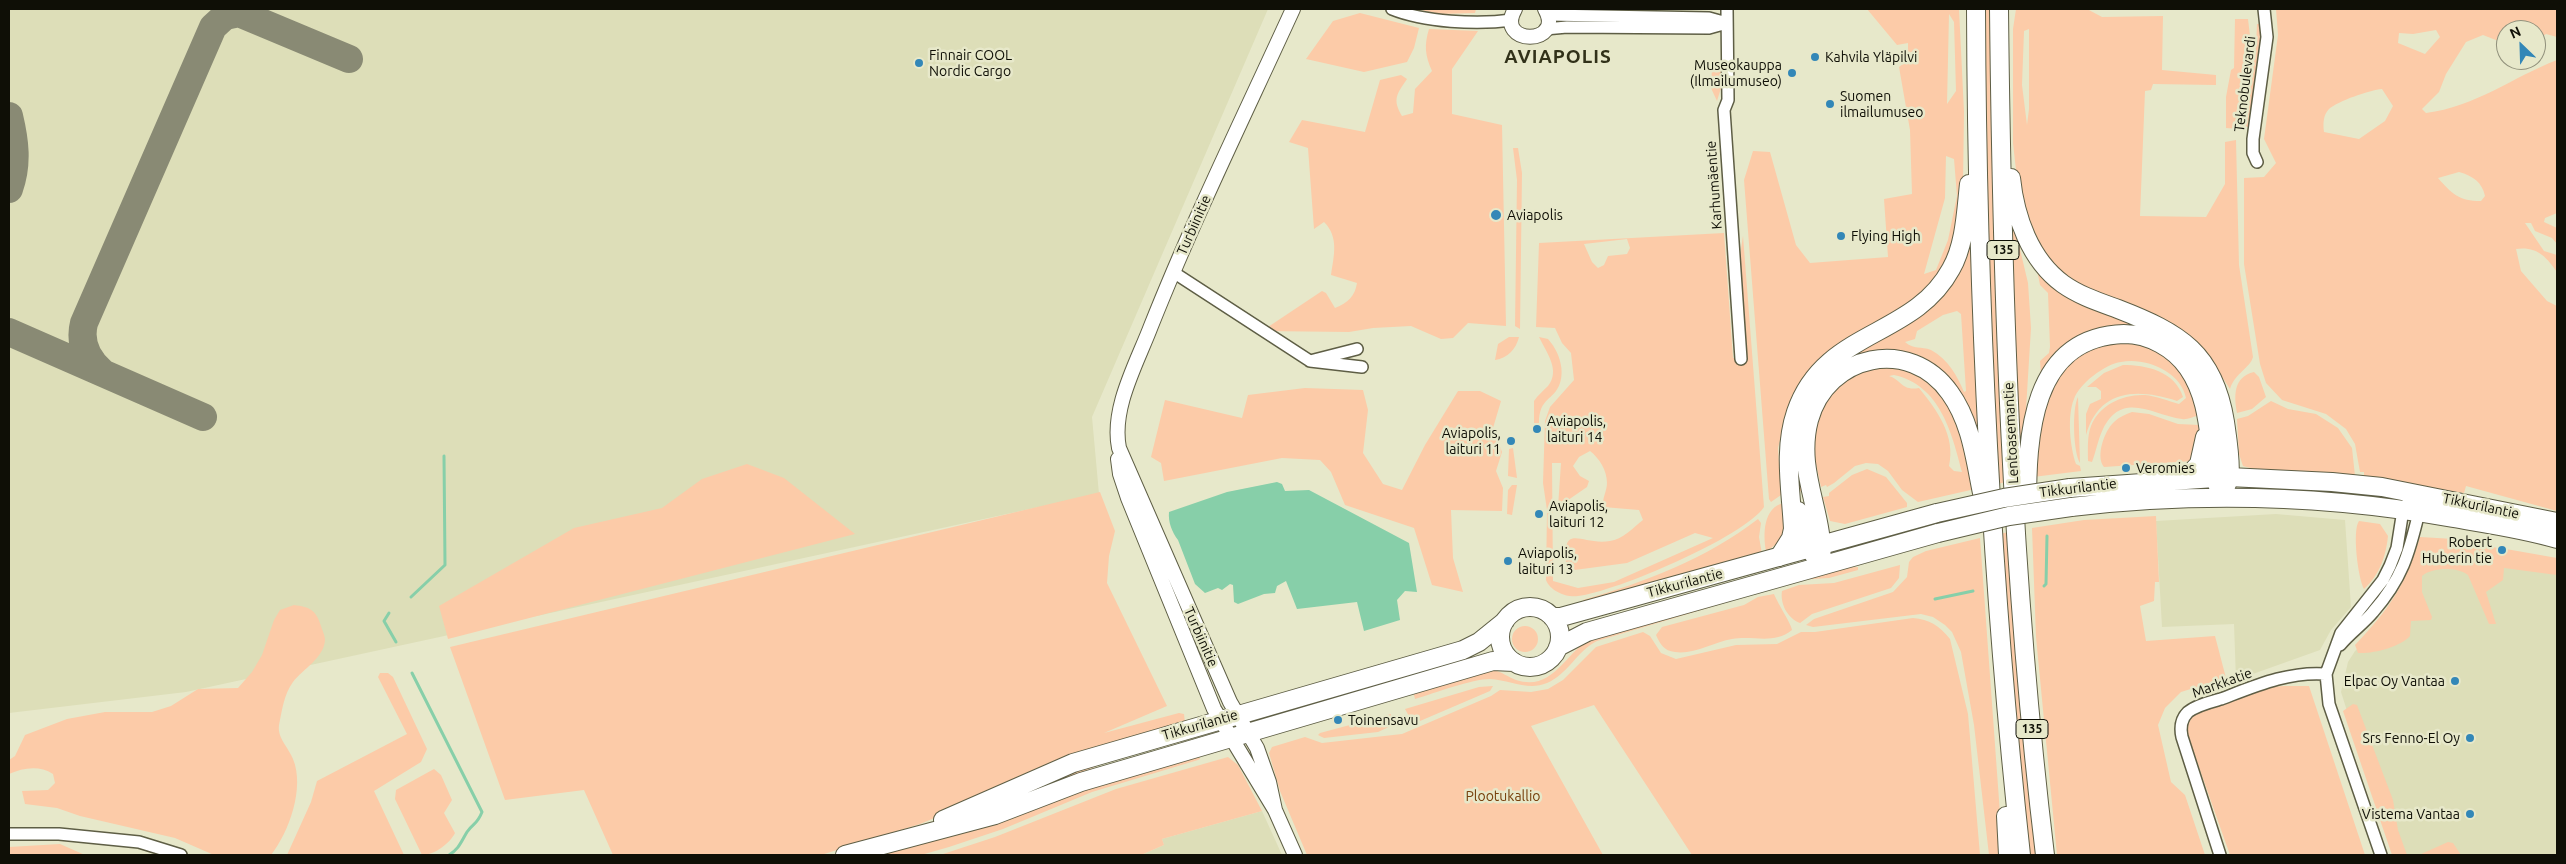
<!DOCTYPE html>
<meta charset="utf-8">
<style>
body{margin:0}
#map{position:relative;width:2566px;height:864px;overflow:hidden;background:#e7e8ca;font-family:Ubuntu,sans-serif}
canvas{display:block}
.frame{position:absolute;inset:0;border:10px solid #0f0f06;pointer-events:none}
.north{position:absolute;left:2496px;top:20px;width:50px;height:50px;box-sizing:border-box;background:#e7e8ca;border:1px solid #91917c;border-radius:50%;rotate:336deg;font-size:14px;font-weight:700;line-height:20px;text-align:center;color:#0f0f06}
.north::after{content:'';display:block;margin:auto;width:18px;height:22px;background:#3387b7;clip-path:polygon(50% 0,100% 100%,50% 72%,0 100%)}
</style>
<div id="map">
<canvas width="2566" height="864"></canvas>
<div class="frame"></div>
<div class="north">N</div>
</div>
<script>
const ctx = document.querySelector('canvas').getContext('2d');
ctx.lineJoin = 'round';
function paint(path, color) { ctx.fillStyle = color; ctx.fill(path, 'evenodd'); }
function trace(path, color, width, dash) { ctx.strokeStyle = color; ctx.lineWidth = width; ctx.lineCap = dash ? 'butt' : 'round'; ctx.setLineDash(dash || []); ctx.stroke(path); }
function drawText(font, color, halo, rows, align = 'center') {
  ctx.font = font + ' Ubuntu,sans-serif'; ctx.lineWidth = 5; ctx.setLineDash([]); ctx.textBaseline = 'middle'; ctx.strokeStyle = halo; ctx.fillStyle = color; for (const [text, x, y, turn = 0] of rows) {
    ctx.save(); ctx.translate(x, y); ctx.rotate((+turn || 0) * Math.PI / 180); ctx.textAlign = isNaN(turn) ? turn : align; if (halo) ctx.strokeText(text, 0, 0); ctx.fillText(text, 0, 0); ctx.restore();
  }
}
const built = new Path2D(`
 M9,9H1268L1092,417L1099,494L186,692L9,713Z
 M2276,514L2345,520L2351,607L2331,630L2320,650L2236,680L2234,624L2162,627L2156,521Z
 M2428,565L2505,567L2557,574V855H2393L2341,692L2348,662L2355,651L2409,599Z
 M1262,811L1282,855H1141L1164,845L1162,839Z`);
const green = new Path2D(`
 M1416,9H1476L1475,13L1440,14Z
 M1867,9H1959L1964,112L1963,182L1956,240L1939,278L1787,414L1778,448L1781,495L1771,502L1769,499L1744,180L1753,151L1770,152L1796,245L1810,263L1888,257L1884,199L1912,194L1910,130L1899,67L1908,60V43L1897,45ZM1949,14L1954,22L1956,91L1947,104ZM1946,156L1954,159L1957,196L1948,240L1936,270L1924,274L1945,198Z
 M1982,9H1993L2007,482L1997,484L1988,295Z
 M2016,9H2087L2102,17L2163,16L2162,70L2216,75V85L2153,84L2151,90L2145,91L2140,216L2206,217L2225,184V142L2236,140L2239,265L2253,357C2250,368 2235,373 2230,389L2209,357L2062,275L2032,238L2019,197L2013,143V29ZM2029,29V109L2027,125L2022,85L2024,31Z
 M2276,9H2557V37L2546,34L2536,41V30H2506V44L2483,35L2466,42L2446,74L2439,92L2422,109L2426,113C2475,107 2513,77 2557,60V213L2545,218L2544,222L2557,228V244L2552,238L2535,231L2531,223H2525L2544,251L2557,255V272C2546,256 2536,246 2516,249L2521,271L2547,301L2557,306V511L2466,486L2464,493L2364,476V472H2360L2355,444L2346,429L2326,414L2282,400L2266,383L2260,364L2244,264V178L2264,177L2276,163L2264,139L2278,35ZM2436,30L2440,37L2425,54L2398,43L2399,33L2413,34ZM2382,89L2393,106L2385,121L2359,139L2324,132C2323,124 2323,115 2329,109C2338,101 2370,90 2382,89ZM2459,172C2473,176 2482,182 2485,196L2481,201C2459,201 2452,194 2438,178Z
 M1360,13L1419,28L1414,48L1407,62L1364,72L1306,59L1333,21Z
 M2235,19H2248L2250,36L2238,129L2226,128V97L2231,70L2234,68Z
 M2257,24H2260V48L2248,127H2245L2256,46Z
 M1429,29L1478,31L1452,69V114L1502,125L1506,326L1468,323L1453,338L1441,339L1411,326L1373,328L1349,332L1262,331L1322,291L1326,293L1335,308C1348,303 1355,296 1357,283L1331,275C1334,255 1339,237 1324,222L1314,229L1308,148L1289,142L1302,120L1365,132L1380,80L1401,75L1407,79C1397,94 1392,99 1402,116L1413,113L1415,89L1432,71C1425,56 1424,45 1429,29Z
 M1722,66L1721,88L1717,101L1711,88L1712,67Z
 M1513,148H1518L1522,173L1520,329L1515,326L1517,180Z
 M2010,207L2028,283L2031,328L2023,458L2017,410Z
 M1971,221L1980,445L1964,408L1893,356L1823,383L1804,490L1799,492L1795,460L1820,376L1920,313ZM1957,311L1961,314L1966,391L1964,392C1958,377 1948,359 1931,350C1921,346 1914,350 1905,342L1915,339L1917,331L1943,315Z
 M1724,233L1733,358H1746L1739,262L1743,236L1764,507C1744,537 1615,592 1578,596C1567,598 1550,591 1546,580L1547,510L1543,483L1545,421L1550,407L1574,380L1571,353L1562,343L1555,328L1536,327L1539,243ZM1627,239L1630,248L1627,254L1608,256L1604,265L1598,268L1592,262L1584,244ZM1590,451C1599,458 1607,470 1607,483C1607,491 1602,498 1603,507L1639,510L1643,520C1634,527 1622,540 1610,541C1580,546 1560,519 1567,571L1627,563L1695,533L1713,538L1614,582L1578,588L1553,581L1552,463H1561L1558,507L1587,487L1589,481L1580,476L1573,466L1579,457Z
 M2037,270L2135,322L2202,376L2129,330L2041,374L2040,361L2049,353L2050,347L2048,293L2040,285Z
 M1509,337H1519C1516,349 1508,358 1495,360L1498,344Z
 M1539,337L1548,339C1558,350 1565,368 1560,383C1554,401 1539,397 1539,423H1534V401C1538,395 1543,391 1548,386C1561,370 1546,352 1539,337Z
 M2140,340C2150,347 2166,353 2174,361C2188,375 2194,397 2197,416C2192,417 2187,420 2182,419C2153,415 2122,390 2103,429C2098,439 2096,452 2092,462L2088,461C2088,450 2087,436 2091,426C2099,405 2123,394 2145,395C2156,396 2168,401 2179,404L2186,398C2181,372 2146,357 2121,362C2105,364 2079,384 2074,399C2067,416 2070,447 2076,464L2080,466L2081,471L2033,477L2036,424L2059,368L2098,343Z
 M1880,365L1912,369L1938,388L1961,427L1975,489L1918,502L1902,490L1888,471L1878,464L1866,463L1855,466L1834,483L1827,487L1826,485L1821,487L1811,442L1817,409L1841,380ZM1894,375C1940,385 1952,433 1962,472L1954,471L1949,466C1956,436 1937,410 1919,388C1901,391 1902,380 1889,376Z
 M2123,365C2146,365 2175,371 2183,397L2177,401C2137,388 2099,389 2086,435V414L2090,404L2101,399V391L2096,387H2087L2104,373Z
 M2254,372L2259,377L2266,397L2252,409L2237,413C2234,396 2233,377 2254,372Z
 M1305,388L1363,390L1368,410L1363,453L1383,484L1402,490L1425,445L1458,391H1480L1501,401L1493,428L1502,452L1496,471L1503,488L1502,511L1451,510L1453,558L1463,592L1432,585L1414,528L1345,505L1331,472L1320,460L1282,458L1164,481L1161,463L1151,457L1165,400L1242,418L1248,395Z
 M2078,397L2080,463C2073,452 2072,408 2078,397Z
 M2271,401L2288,409L2316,414L2338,428L2352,448L2355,476L2258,470L2243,466L2239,454L2237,419L2248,416Z
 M2132,412L2149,414L2178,424L2199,425L2200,441L2192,461L2104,467C2095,456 2105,430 2114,422C2119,417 2126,414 2132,412Z
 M1513,448L1517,478L1508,476L1509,449Z
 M747,464L784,478L855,534L448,639L439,606L574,528L662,508L702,479Z
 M1867,469L1886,477L1907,503V507L1845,524L1830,521L1823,497L1829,496V493L1852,475Z
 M2265,484L2350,489L2349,495L2265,491Z
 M1512,485H1517L1512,515L1507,514L1508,490Z
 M1100,492L1115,531L1109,556L1107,583L1167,706L1104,733L1179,713L1184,714L1185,723L971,803L920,824L821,855H613L584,790L505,800L450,647Z
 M1784,503C1786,524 1787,540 1766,551C1763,535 1763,507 1784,503Z
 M2156,516L2159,582H2155L2154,601L2140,606L2146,641L2215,636L2226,678L2181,692L2165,708L2158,725L2171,782L2185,795L2205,855H2057L2036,637L2032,528L2084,520Z
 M1758,519L1761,523L1759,537L1762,554L1585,605L1583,600C1645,582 1706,559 1758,519Z
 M2359,521L2380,524L2388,536C2386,555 2380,575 2364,589C2358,578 2352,530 2359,521Z
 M2009,532L2037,855H2028L1999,534Z
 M2420,537L2454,539L2498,548V551L2505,553L2506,549L2557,558V575L2504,568L2503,580L2486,592L2496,624H2489L2468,575C2457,567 2433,567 2422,576V592L2432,617L2431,620L2411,621L2410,636C2400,647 2373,654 2358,653L2355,645C2390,608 2405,586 2420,537Z
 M1980,538L2003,855H1989L1974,725L1961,652L1952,632L1945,625L1933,617L1921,614L1813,627L1806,625L1814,619L1893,592L1907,577L1909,562L1913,557L1926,551Z
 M1900,565L1899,578L1891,588L1812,614L1800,623C1787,618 1780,603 1782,591L1799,585L1834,583Z
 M1858,567V570L1829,578L1797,580L1836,568Z
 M1774,594C1778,604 1792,625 1792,630C1773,645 1754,635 1732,639C1714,642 1693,655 1675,652C1664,651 1660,644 1656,635L1662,627L1744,605L1758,597Z
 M1748,596L1597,641C1577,651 1568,674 1547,683C1528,691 1510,680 1490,679C1472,679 1435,693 1415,699L1413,691L1494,670C1502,672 1508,677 1516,680C1553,692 1565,653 1591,638Z
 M294,605C310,607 316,610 321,626C322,630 325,635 325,640C324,658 303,669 293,682C284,694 282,710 279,725C277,738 289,748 293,759C305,788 289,832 271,855H214L175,838L80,816L57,808L25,804L22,791L48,790L55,783L53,774C39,765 23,768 9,774V760L15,756L25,735L67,719L105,712H152L171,706L198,689L238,688L252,672L262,655L274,620L280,610Z
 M1913,618C1929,619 1940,626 1950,639L1968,714L1980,855H1692L1594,705L1531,726L1603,855H1307L1280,791L1269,753L1272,747L1305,737L1322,743L1402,734L1491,696L1500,690L1531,692L1548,689L1563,680L1596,647L1643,632L1650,636L1661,653L1676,659L1736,645L1777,644L1801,632H1815Z
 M1512 639a13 13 0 1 1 26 0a13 13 0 1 1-26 0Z
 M380,673H388L393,677L427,749L421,762L374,791L404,855H287L311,802L317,781L407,734L378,677Z
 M1493,686L1490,691L1420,721L1410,718L1405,709L1479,687Z
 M2285,686H2309L2365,855H2230L2189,739C2187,728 2187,722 2196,713L2269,687Z
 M2353,704L2357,705L2393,800L2398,830L2407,855H2392L2343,711Z
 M1391,714V726L1378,732L1324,738L1318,735L1320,733Z
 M1193,734L1194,737L1109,761L988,811L1051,779Z
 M1198,753L1200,759L1198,760L1092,792L1003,829L949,847L921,855H872Z
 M1228,757L1238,765L1262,811L1162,839L1164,845L1141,855H940L995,837L1116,789Z
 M434,769L441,775L452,800L444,813L455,833C450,843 435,855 422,855L395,799L396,790Z
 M2448,842L2453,843L2461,855H2419Z
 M60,844L85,855H9V847Z`);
const water = new Path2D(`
 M1277,482L1282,484L1285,491L1309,490L1409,543L1417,592L1405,591L1397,600L1400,620L1364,631L1357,602L1297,609L1286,581L1277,586L1275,593L1264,594L1238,604L1234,602L1233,585L1230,584L1222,590L1218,588L1205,593L1195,584L1178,540C1172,532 1168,522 1169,512L1227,492Z`);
const stream = new Path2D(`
 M2044,586L2046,584L2047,536
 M411,597L445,565L444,456
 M1935,599L1973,591
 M389,613L384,621L396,642
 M412,673L482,812C477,825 473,823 467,832C461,842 459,849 449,855`);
const taxiway = new Path2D(`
 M9,116C15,141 18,164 9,189
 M9,332L203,417
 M102,372C87,359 79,343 84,323L213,27L225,16L239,13L349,59`);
const minor = new Path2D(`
 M1392,9C1424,22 1477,25 1512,20
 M1727,9L1728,100L1724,110L1741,359
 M1548,15L1709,18L1727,23
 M1545,29L1567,27L1709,28L1727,23
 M2257,162L2253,153V139L2267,37L2264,9
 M1173,272L1310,361
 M1357,349L1310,361L1362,367
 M2340,645C2350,633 2363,624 2373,612C2402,579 2409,554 2419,512L2417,507
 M9,834H59L139,842L181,855
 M2220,855L2182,737C2180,728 2181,719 2188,712C2197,705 2210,702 2221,699C2255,686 2289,671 2326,674
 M2381,855L2329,704L2326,674L2341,633L2383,580L2390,566L2397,548L2403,510L2414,493`);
const tertiary = new Path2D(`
 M1515,9C1494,46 1566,46 1545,9
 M1118,459L1120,474L1128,498L1214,709L1275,810L1295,855
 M1275,810L1269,782L1257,748L1230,702L1119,448C1111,408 1137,363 1151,326C1194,218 1245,114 1293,9`);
const primary = new Path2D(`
 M2070,488L2229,477L2332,482L2382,487L2557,522
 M2071,507C2199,492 2326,495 2453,518C2488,524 2524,529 2557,539
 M1500 637a30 30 0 1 1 60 0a30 30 0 1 1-60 0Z
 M1552,617H1561L1937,513
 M1558,647L1587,632L1938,533
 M943,820L1073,763L1463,650L1479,642L1505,621
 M845,855L995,815L1081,782L1493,661L1514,662`);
const trunk = new Path2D(`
 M1976,9C1977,292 1990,574 2021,855
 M1999,9C2002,291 2011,575 2045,855
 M2011,178C2015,217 2030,260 2063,284C2080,296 2099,302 2118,309C2180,333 2214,353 2225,422C2227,436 2232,466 2229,479C2227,485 2224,491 2221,496
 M2185,479L2199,464L2205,437
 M2027,508C2027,438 2030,337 2124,334C2149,334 2174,348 2188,368C2215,407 2206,455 2221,496
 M1798,511L1809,548L1821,565
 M1779,557L1791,538L1793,529C1791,489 1783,450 1796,412C1824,329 1913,339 1951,269C1965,245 1966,211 1969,184
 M1821,565C1826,515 1795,473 1809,420C1827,354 1910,336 1950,393C1971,422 1975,459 1982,493
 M2006,816L2008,855`);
const primaryBridge = new Path2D(`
 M1937,513L2004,498L2070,488
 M1938,533L2009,516L2071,507`);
const markers = [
 [1815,57,5,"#3387b7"],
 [919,63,5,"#3387b7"],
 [1792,73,5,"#3387b7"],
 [1830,104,5,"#3387b7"],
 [1496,215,6,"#3387b7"],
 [1841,236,5,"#3387b7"],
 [1537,429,5,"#3387b7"],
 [1511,441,5,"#3387b7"],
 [2126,468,5,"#3387b7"],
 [1539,514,5,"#3387b7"],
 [2502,550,5,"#3387b7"],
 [1508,561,5,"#3387b7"],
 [2455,681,5,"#3387b7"],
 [1338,720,5,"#3387b7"],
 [2470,738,5,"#3387b7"],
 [2470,814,5,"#3387b7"]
];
const shields = [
 [2003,250,32],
 [2032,729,32]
];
const shieldNames = [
 ["135",2003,250],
 ["135",2032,729]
];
const poiNames = [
 ["Finnair COOL",929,55],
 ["Nordic Cargo",929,71],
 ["Kahvila Yläpilvi",1825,57],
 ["Museokauppa",1782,65,"right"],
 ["(Ilmailumuseo)",1782,81,"right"],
 ["Suomen",1840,96],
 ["ilmailumuseo",1840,112],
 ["Aviapolis",1507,215],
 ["Flying High",1851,236],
 ["Aviapolis,",1547,421],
 ["laituri 14",1547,437],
 ["Aviapolis,",1501,433,"right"],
 ["laituri 11",1501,449,"right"],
 ["Veromies",2136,468],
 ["Aviapolis,",1549,506],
 ["laituri 12",1549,522],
 ["Robert",2492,542,"right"],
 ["Huberin tie",2492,558,"right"],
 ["Aviapolis,",1518,553],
 ["laituri 13",1518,569],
 ["Elpac Oy Vantaa",2445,681,"right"],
 ["Toinensavu",1348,720],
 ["Srs Fenno-El Oy",2460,738,"right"],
 ["Vistema Vantaa",2460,814,"right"]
];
const streetNames = [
 ["Teknobulevardi",2245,84,-83],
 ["Karhumäentie",1714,185,-94],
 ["Turbiinitie",1194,225,-66],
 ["Lentoasemantie",2011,433,-93],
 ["Tikkurilantie",2078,488,-7],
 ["Tikkurilantie",2481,506,12],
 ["Tikkurilantie",1685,583,-15],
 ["Turbiinitie",1201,637,66],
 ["Markkatie",2222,683,-20],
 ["Tikkurilantie",1200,725,-16]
];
const parkNames = [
 ["Plootukallio",1503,796]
];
const districtNames = [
 ["AVIAPOLIS",1558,57]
];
paint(built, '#dddeb8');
paint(green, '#fccba8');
paint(water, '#87cfa9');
trace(stream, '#87cfa9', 3);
trace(taxiway, '#898a74', 28);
trace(minor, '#5e5e45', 14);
trace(tertiary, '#5e5e45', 16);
trace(primary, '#5e5e45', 20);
trace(trunk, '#5e5e45', 20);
trace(minor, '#fff', 11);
trace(tertiary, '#fff', 14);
trace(primary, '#fff', 18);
trace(trunk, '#fff', 18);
trace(primaryBridge, '#5e5e45', 20, []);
trace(primaryBridge, '#fff', 18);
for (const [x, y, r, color] of markers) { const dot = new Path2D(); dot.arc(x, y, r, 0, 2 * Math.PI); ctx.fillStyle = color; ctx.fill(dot); trace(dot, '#e7e8ca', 2); }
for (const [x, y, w] of shields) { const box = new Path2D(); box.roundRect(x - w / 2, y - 9.5, w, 19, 4); ctx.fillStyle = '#e7e8ca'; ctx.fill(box); trace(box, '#0f0f06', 1); }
drawText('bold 12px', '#0f0f06', null, shieldNames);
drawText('14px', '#0f0f06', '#e7e8ca', poiNames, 'left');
drawText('14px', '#0f0f06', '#e7e8ca', streetNames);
drawText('14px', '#77400c', '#e7e8ca', parkNames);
ctx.letterSpacing = '1px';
drawText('bold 19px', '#313119', '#e7e8ca', districtNames);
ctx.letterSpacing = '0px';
</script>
